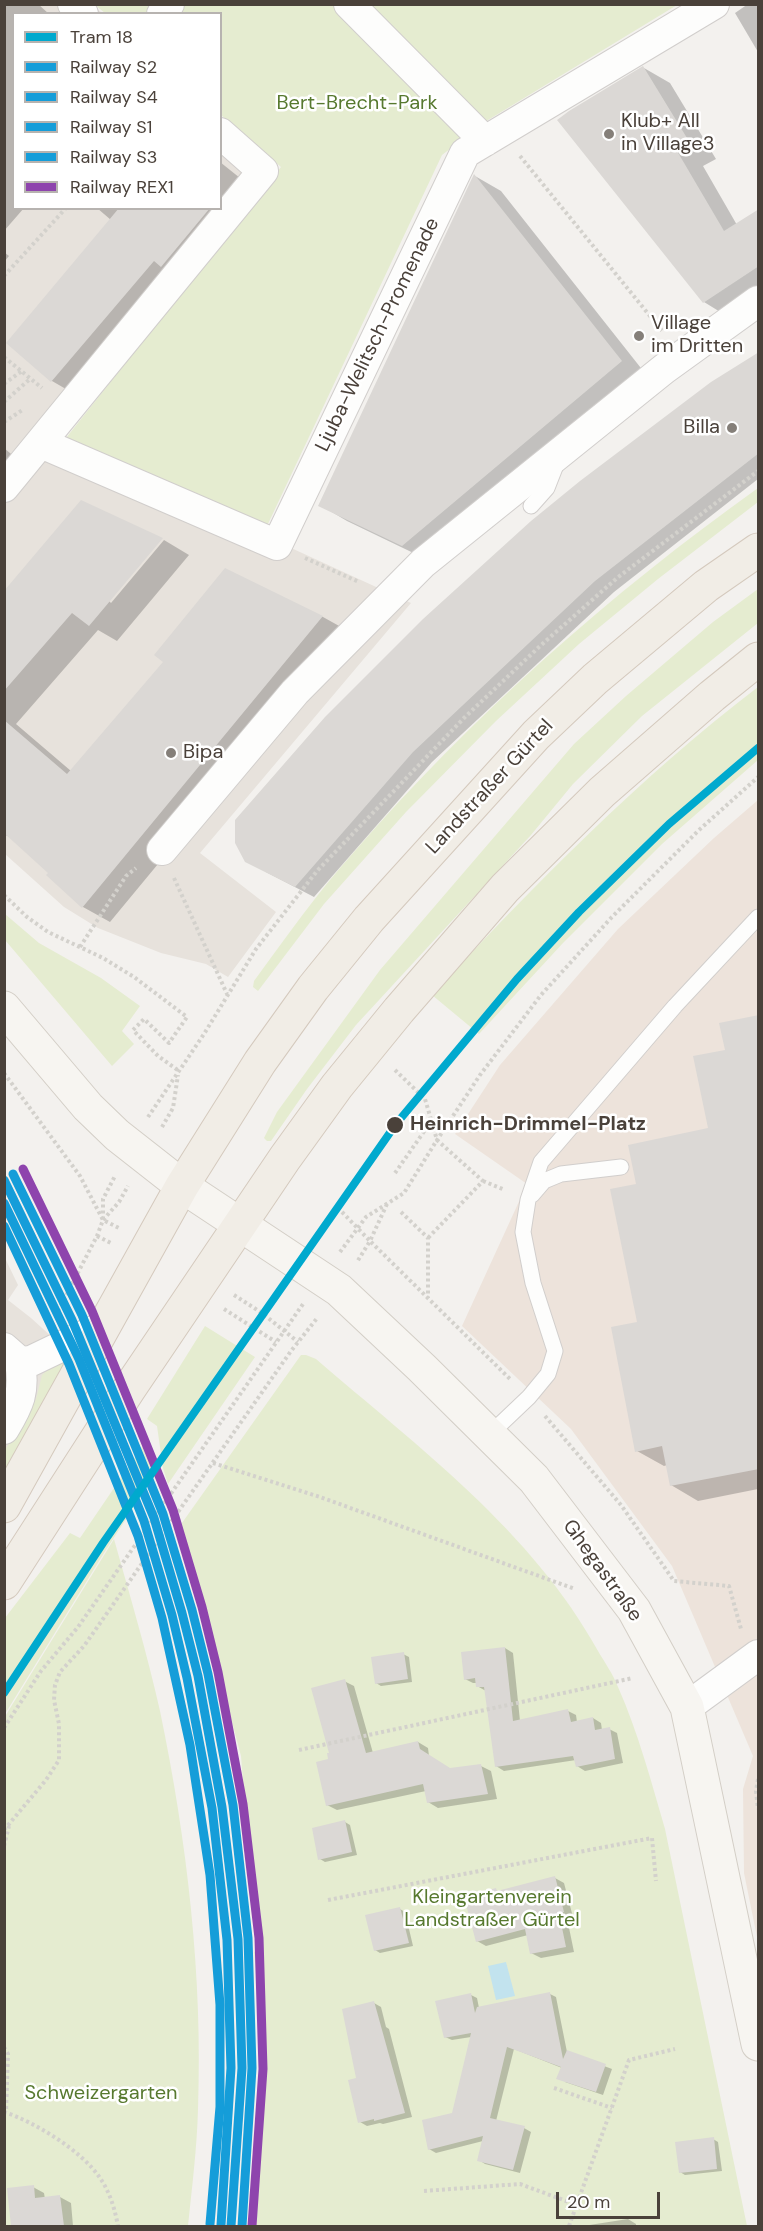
<!DOCTYPE html>
<meta charset="utf-8">
<style>
body{margin:0}
#map{position:relative;width:763px;height:2231px;overflow:hidden;background:#f3f1ee;font-family:"DM Sans",sans-serif}
canvas{display:block}
.frame{position:absolute;inset:0;border:6px solid #4a413a;pointer-events:none}
.legend{position:absolute;left:12px;top:12px;width:210px;height:198px;box-sizing:border-box;background:#fff;border:2px solid #b7b3b0;margin:0;padding:8px 10px;list-style:none;font-size:18px;color:#4a413a}
.legend li{display:flex;align-items:center;gap:12px;height:30px}
.legend b{width:30px;border:2px solid #b7b3b0}
.scale{position:absolute;left:556px;top:2192px;width:104px;height:27px;box-sizing:border-box;border:3px solid #4a413a;border-top:0;padding-left:8px;font-size:18px;line-height:21px;white-space:nowrap;color:#4a413a;-webkit-text-stroke:4px #fff;paint-order:stroke}
</style>
<div id="map">
<canvas width="763" height="2231"></canvas>
<div class="frame"></div>
<ul class="legend">
<li><b style="height:8px;background:#00a9ce"></b>Tram 18</li>
<li><b style="height:8px;background:#159dd9"></b>Railway S2</li>
<li><b style="height:8px;background:#159dd9"></b>Railway S4</li>
<li><b style="height:8px;background:#159dd9"></b>Railway S1</li>
<li><b style="height:8px;background:#159dd9"></b>Railway S3</li>
<li><b style="height:8px;background:#8e44ad"></b>Railway REX1</li>
</ul>
<div class="scale">20 m</div>
</div>
<script>
const ctx = document.querySelector('canvas').getContext('2d');
ctx.lineJoin = 'round';
function paint(path, color) { ctx.fillStyle = color; ctx.fill(path, 'evenodd'); }
function trace(path, color, width, dash) { ctx.strokeStyle = color; ctx.lineWidth = width; ctx.lineCap = dash ? 'butt' : 'round'; ctx.setLineDash(dash || []); ctx.stroke(path); }
function drawText(font, color, halo, rows, align = 'center') {
  ctx.font = font + ' "DM Sans",sans-serif'; ctx.lineWidth = 5; ctx.setLineDash([]); ctx.textBaseline = 'middle'; ctx.strokeStyle = halo; ctx.fillStyle = color; for (const [text, x, y, turn = 0] of rows) {
    ctx.save(); ctx.translate(x, y); ctx.rotate((+turn || 0) * Math.PI / 180); ctx.textAlign = isNaN(turn) ? turn : align; if (halo) ctx.strokeText(text, 0, 0); ctx.fillText(text, 0, 0); ctx.restore();
  }
}
const residential = new Path2D(`
 M5,5H92L102,13L14,14V208H220L221,122L271,168L58,441L411,603L200,853L276,912L228,977L206,964L161,953L98,928L64,907L5,854Z
 M4,1256L18,1285L8,1300L31,1318L74,1357L5,1469Z`);
const commercial = new Path2D(`
 M758,800V1942L744,1873L743,1789L753,1756L672,1566L571,1429L462,1326L527,1184L455,1134L500,1065L618,929L714,838Z`);
const green = new Path2D(`
 M95,5H677L488,120L442,155L267,526L66,438L281,167L221,115L220,14L105,13Z
 M758,488V502L658,579L579,644L496,721L406,812L324,904L258,991L253,987L254,981C286,937 318,892 354,852C473,715 611,593 758,488Z
 M758,589V623L642,716L573,784L531,835L356,1025L307,1089L271,1141H267L264,1138L277,1112L380,970L574,744L626,696L713,622Z
 M758,687V760L662,844L563,943L479,1034L432,995C534,885 639,778 758,687Z
 M5,914L39,943L101,978L140,1006L122,1031L134,1044L112,1066L5,940Z
 M205,1326L255,1357L168,1484L163,1468L157,1426L147,1419Z
 M301,1355H306L316,1359C418,1447 532,1531 598,1651C605,1663 613,1674 618,1687C638,1732 651,1781 665,1829L747,2226H249L261,2106L260,2012L254,1952L256,1951L255,1927L241,1756L209,1634L177,1530Z
 M61,1357L66,1361L5,1470V1450L36,1399L42,1375Z
 M146,1441L159,1468L104,1553L5,1714V1618L70,1533L80,1538Z
 M114,1539C130,1596 147,1653 160,1711C187,1841 203,1976 198,2109C197,2148 192,2187 188,2226H5L4,1718Z`);
const water = new Path2D(`
 M506,1962L515,1996L496,2000L488,1966Z`);
const shadow = new Path2D(`
 M4,4H38L49,14H14V208H24L4,231Z
 M748,4H758V52L735,13Z
 M644,68L670,83L716,159L703,166L737,225L758,211V299L730,318L704,302Z
 M220,162L255,190L78,396L52,381L8,343L111,220L97,208H220Z
 M475,176L501,191L648,377L430,561L347,521L320,505Z
 M4,252L9,256L4,262Z
 M758,353V479L614,592L432,762L314,897L266,872Z
 M4,448L23,464L4,485Z
 M164,540L189,555L117,641L98,630L16,724L71,771L165,661L226,570L323,617L350,632L110,922L83,907L50,873L13,839L4,834V593L109,601L111,603Z
 M758,1016V1489L698,1501L671,1485L667,1465L664,1466L637,1451L638,1185L710,1130L726,1052Z
 M505,1648L513,1653L520,1721L568,1711L576,1715L577,1722L593,1718L601,1723L602,1730L609,1729L617,1733L623,1763L585,1771L577,1766L576,1760L504,1771L496,1766L486,1691L477,1686V1683H473L465,1679L463,1653Z
 M403,1654L409,1657L412,1682L381,1686L376,1683Z
 M344,1681L354,1686L373,1753L418,1742L428,1748L429,1756L450,1769L481,1766L491,1771L497,1799L438,1808L428,1802L426,1791L337,1810L327,1805L331,1754Z
 M345,1822L350,1825L357,1855L325,1862L320,1859Z
 M555,1878L564,1883L573,1917L567,1918L574,1952L541,1958L531,1953L528,1935L486,1946L477,1941L496,1890L500,1892Z
 M400,1909L405,1912L413,1946L380,1953L375,1950Z
 M550,1994L556,1997L567,2052L612,2069L603,2095L565,2082L562,2068L514,2049L496,2121L524,2128L531,2132L520,2173L485,2164L479,2160L483,2141L436,2153L429,2149L453,2114L471,2037L452,2040L445,2037L471,1995L477,1998L479,2008Z
 M374,2003L381,2007L386,2027L389,2029L412,2117L383,2124L380,2123L367,2126L360,2122L358,2079Z
 M713,2139L718,2142L722,2171L685,2175L680,2172Z
 M33,2187L44,2193L45,2199L60,2197L71,2203L73,2226H13L9,2190Z
 M628,2219L636,2224V2226H583Z`);
const building = new Path2D(`
 M643,66L690,143L677,151L724,231L759,209V266L703,303L557,120L569,111Z
 M474,174L622,361L402,546L318,506Z
 M119,208H210L161,267L154,261L51,382L6,343Z
 M759,352V453L595,581L413,752L295,887L245,862L235,843V820L325,717L423,619L531,521L580,481L711,382Z
 M81,500L163,538L89,626L72,613L4,691V591Z
 M225,568L323,616L82,908L46,875L48,873L4,833V720L67,774L163,662L154,655Z
 M759,1015V1469L670,1486L662,1446L635,1452L611,1327L637,1322L610,1189L636,1184L628,1145L708,1128L693,1056L725,1050L719,1023Z
 M505,1647L513,1721L568,1709L571,1722L593,1717L595,1730L610,1727L615,1759L576,1767L573,1756L495,1767L484,1687H476L475,1678L464,1680L461,1652Z
 M404,1652L408,1679L375,1684L371,1657Z
 M345,1679L366,1753L418,1741L420,1749L450,1768L481,1764L488,1794L427,1803L423,1784L326,1806L316,1762L328,1759L327,1753H329L311,1688Z
 M345,1820L352,1852L318,1860L312,1828Z
 M555,1876L564,1912L559,1913L566,1947L530,1954L525,1929L476,1942L464,1897L496,1888L497,1891Z
 M400,1907L409,1943L374,1951L365,1915Z
 M550,1992L563,2059L567,2050L606,2064L596,2092L556,2079L561,2067L507,2047L490,2118L525,2126L513,2170L477,2161L483,2136L428,2150L422,2120L452,2113L471,2033L444,2038L435,2001L471,1993L475,2013L477,2007Z
 M374,2001L405,2113L374,2121V2119L358,2123L348,2080L356,2078L342,2009Z
 M714,2137L717,2169L679,2173L675,2142Z
 M34,2185L35,2198L60,2195L64,2226H11L7,2188Z`);
const path = new Path2D(`
 M520,156L663,332
 M4,276L66,208
 M4,357L42,388
 M4,384L22,371
 M4,402L30,379
 M4,422L24,409
 M305,558L359,582
 M174,878L227,994
 M4,895L27,917L48,932L103,958L134,977L187,1017L169,1043L144,1019L133,1030L158,1056L179,1071
 M80,947L126,876L136,868
 M395,1070L425,1099L437,1140L483,1181L428,1238
 M4,1073L80,1176L103,1220L121,1229
 M148,1117L204,1034L256,949L317,871L464,718L539,647L617,578L758,471
 M162,1127L173,1108L178,1075
 M395,1173L430,1123
 M483,1181L505,1190
 M387,1204L370,1241L511,1380
 M342,1212L370,1241L357,1262
 M401,1212L428,1238V1298
 M103,1220L119,1202L128,1186
 M97,1236L111,1243
 M340,1252L366,1217L404,1193L437,1140L480,1075L541,995L611,918L698,831L758,777
 M234,1295L262,1313L298,1342
 M224,1309L276,1342
 M58,1311L97,1236L103,1220V1199L115,1176
 M545,1416L621,1505L674,1581L729,1586L741,1629
 M213,1463L320,1497L575,1589
 M4,1728L41,1671L78,1627L115,1574L303,1304
 M299,1750L633,1678
 M758,1779L756,1791L758,1809
 M4,1830L46,1780L59,1760V1724L54,1700L55,1685L60,1672L84,1646L291,1351L318,1317
 M4,1846L9,1826
 M328,1900L652,1838L656,1881
 M4,2047L8,2054L6,2112
 M554,2088L612,2108
 M4,2112C35,2122 82,2151 100,2178C110,2192 115,2210 118,2226
 M424,2191L520,2184L577,2205
 M569,2226L629,2060L675,2049`);
const lane = new Path2D(`
 M531,506L547,488L558,460
 M532,1195L544,1181L561,1174L621,1167
 M489,1435L529,1397L548,1374L555,1351L533,1283L523,1232L528,1200L541,1162L675,1006L758,917`);
const street = new Path2D(`
 M73,4L83,14
 M349,4L485,141
 M162,14L169,4
 M41,443L277,545L465,153L714,4
 M4,487L263,171L220,133
 M162,850L295,692L423,563L664,369L758,301
 M4,1348L20,1362L31,1361L104,1326
 M4,1429C19,1404 25,1392 20,1362
 M687,1707L758,1655`);
const secondary = new Path2D(`
 M4,1008L88,1107L117,1135L182,1186L339,1290L422,1368L534,1479L634,1610L687,1707L758,2044`);
const primary = new Path2D(`
 M4,1506L182,1186L260,1062L313,988L369,919L536,735L595,679L706,586L758,550
 M4,1583L129,1389L285,1158L337,1086L399,1010L505,888L602,792L712,696L758,659`);
const rail1 = new Path2D(`
 M4,1180L72,1320L154,1518L182,1613L198,1676L222,1807L238,1939L242,2068L231,2226`);
const rail2 = new Path2D(`
 M4,1203L79,1359L144,1521L172,1615L187,1678L212,1808L227,1940L231,2068L221,2225`);
const rail3 = new Path2D(`
 M13,1174L82,1315L163,1514L192,1610L208,1674L233,1805L248,1938L252,2068L242,2226`);
const rail4 = new Path2D(`
 M4,1226L69,1364L138,1536L162,1618L190,1745L210,1875L220,2005V2107L210,2224`);
const rail5 = new Path2D(`
 M23,1169L92,1311L173,1510L202,1607L218,1672L243,1804L259,1938L263,2069L252,2226`);
const tram1 = new Path2D(`
 M4,1693L103,1543L396,1124L517,979L579,912L669,824L758,748`);
const markers = [
 [609,134,6,"#857f79"],
 [639,336,6,"#857f79"],
 [732,428,6,"#857f79"],
 [171,753,6,"#857f79"],
 [395,1125,9,"#4a413a"]
];
const parkNames = [
 ["Bert-Brecht-Park",357,104],
 ["Kleingartenverein",492,1898],
 ["Landstraßer Gürtel",492,1921],
 ["Schweizergarten",101,2094]
];
const poiNames = [
 ["Klub+ All",621,122],
 ["in Village3",621,145],
 ["Village",651,324],
 ["im Dritten",651,347],
 ["Billa",720,428,"right"],
 ["Bipa",183,753]
];
const streetNames = [
 ["Ljuba-Welitsch-Promenade",378,335,-64],
 ["Landstraßer Gürtel",490,787,-47],
 ["Ghegastraße",602,1571,54]
];
const stopNames = [
 ["Heinrich-Drimmel-Platz",410,1125]
];
paint(residential, '#e7e2dc');
paint(commercial, '#ede3db');
paint(green, '#e5ecd0');
paint(water, '#c2e3ee');
paint(shadow, '#0003');
paint(building, '#dbd8d5');
trace(lane, '#d1cecc', 17);
trace(street, '#d1cecc', 32);
trace(secondary, '#d3cec6', 35);
trace(primary, '#d4c9bd', 35);
trace(path, '#d3d1cc', 4, [3, 3]);
trace(lane, '#fdfdfc', 15);
trace(street, '#fdfdfc', 30);
trace(secondary, '#f7f5f1', 33);
trace(primary, '#f1ede6', 33);
trace(rail1, '#159dd9', 9);
trace(rail2, '#159dd9', 9);
trace(rail3, '#159dd9', 9);
trace(rail4, '#159dd9', 9);
trace(rail5, '#8e44ad', 9);
trace(tram1, '#00a9ce', 8);
for (const [x, y, r, color] of markers) { const dot = new Path2D(); dot.arc(x, y, r, 0, 2 * Math.PI); ctx.fillStyle = color; ctx.fill(dot); trace(dot, '#fff', 2); }
drawText('20px', '#57792f', '#fff', parkNames);
drawText('20px', '#4a413a', '#fff', poiNames, 'left');
drawText('20px', '#4a413a', '#fff', streetNames);
drawText('bold 20px', '#4a413a', '#fff', stopNames, 'left');
</script>
